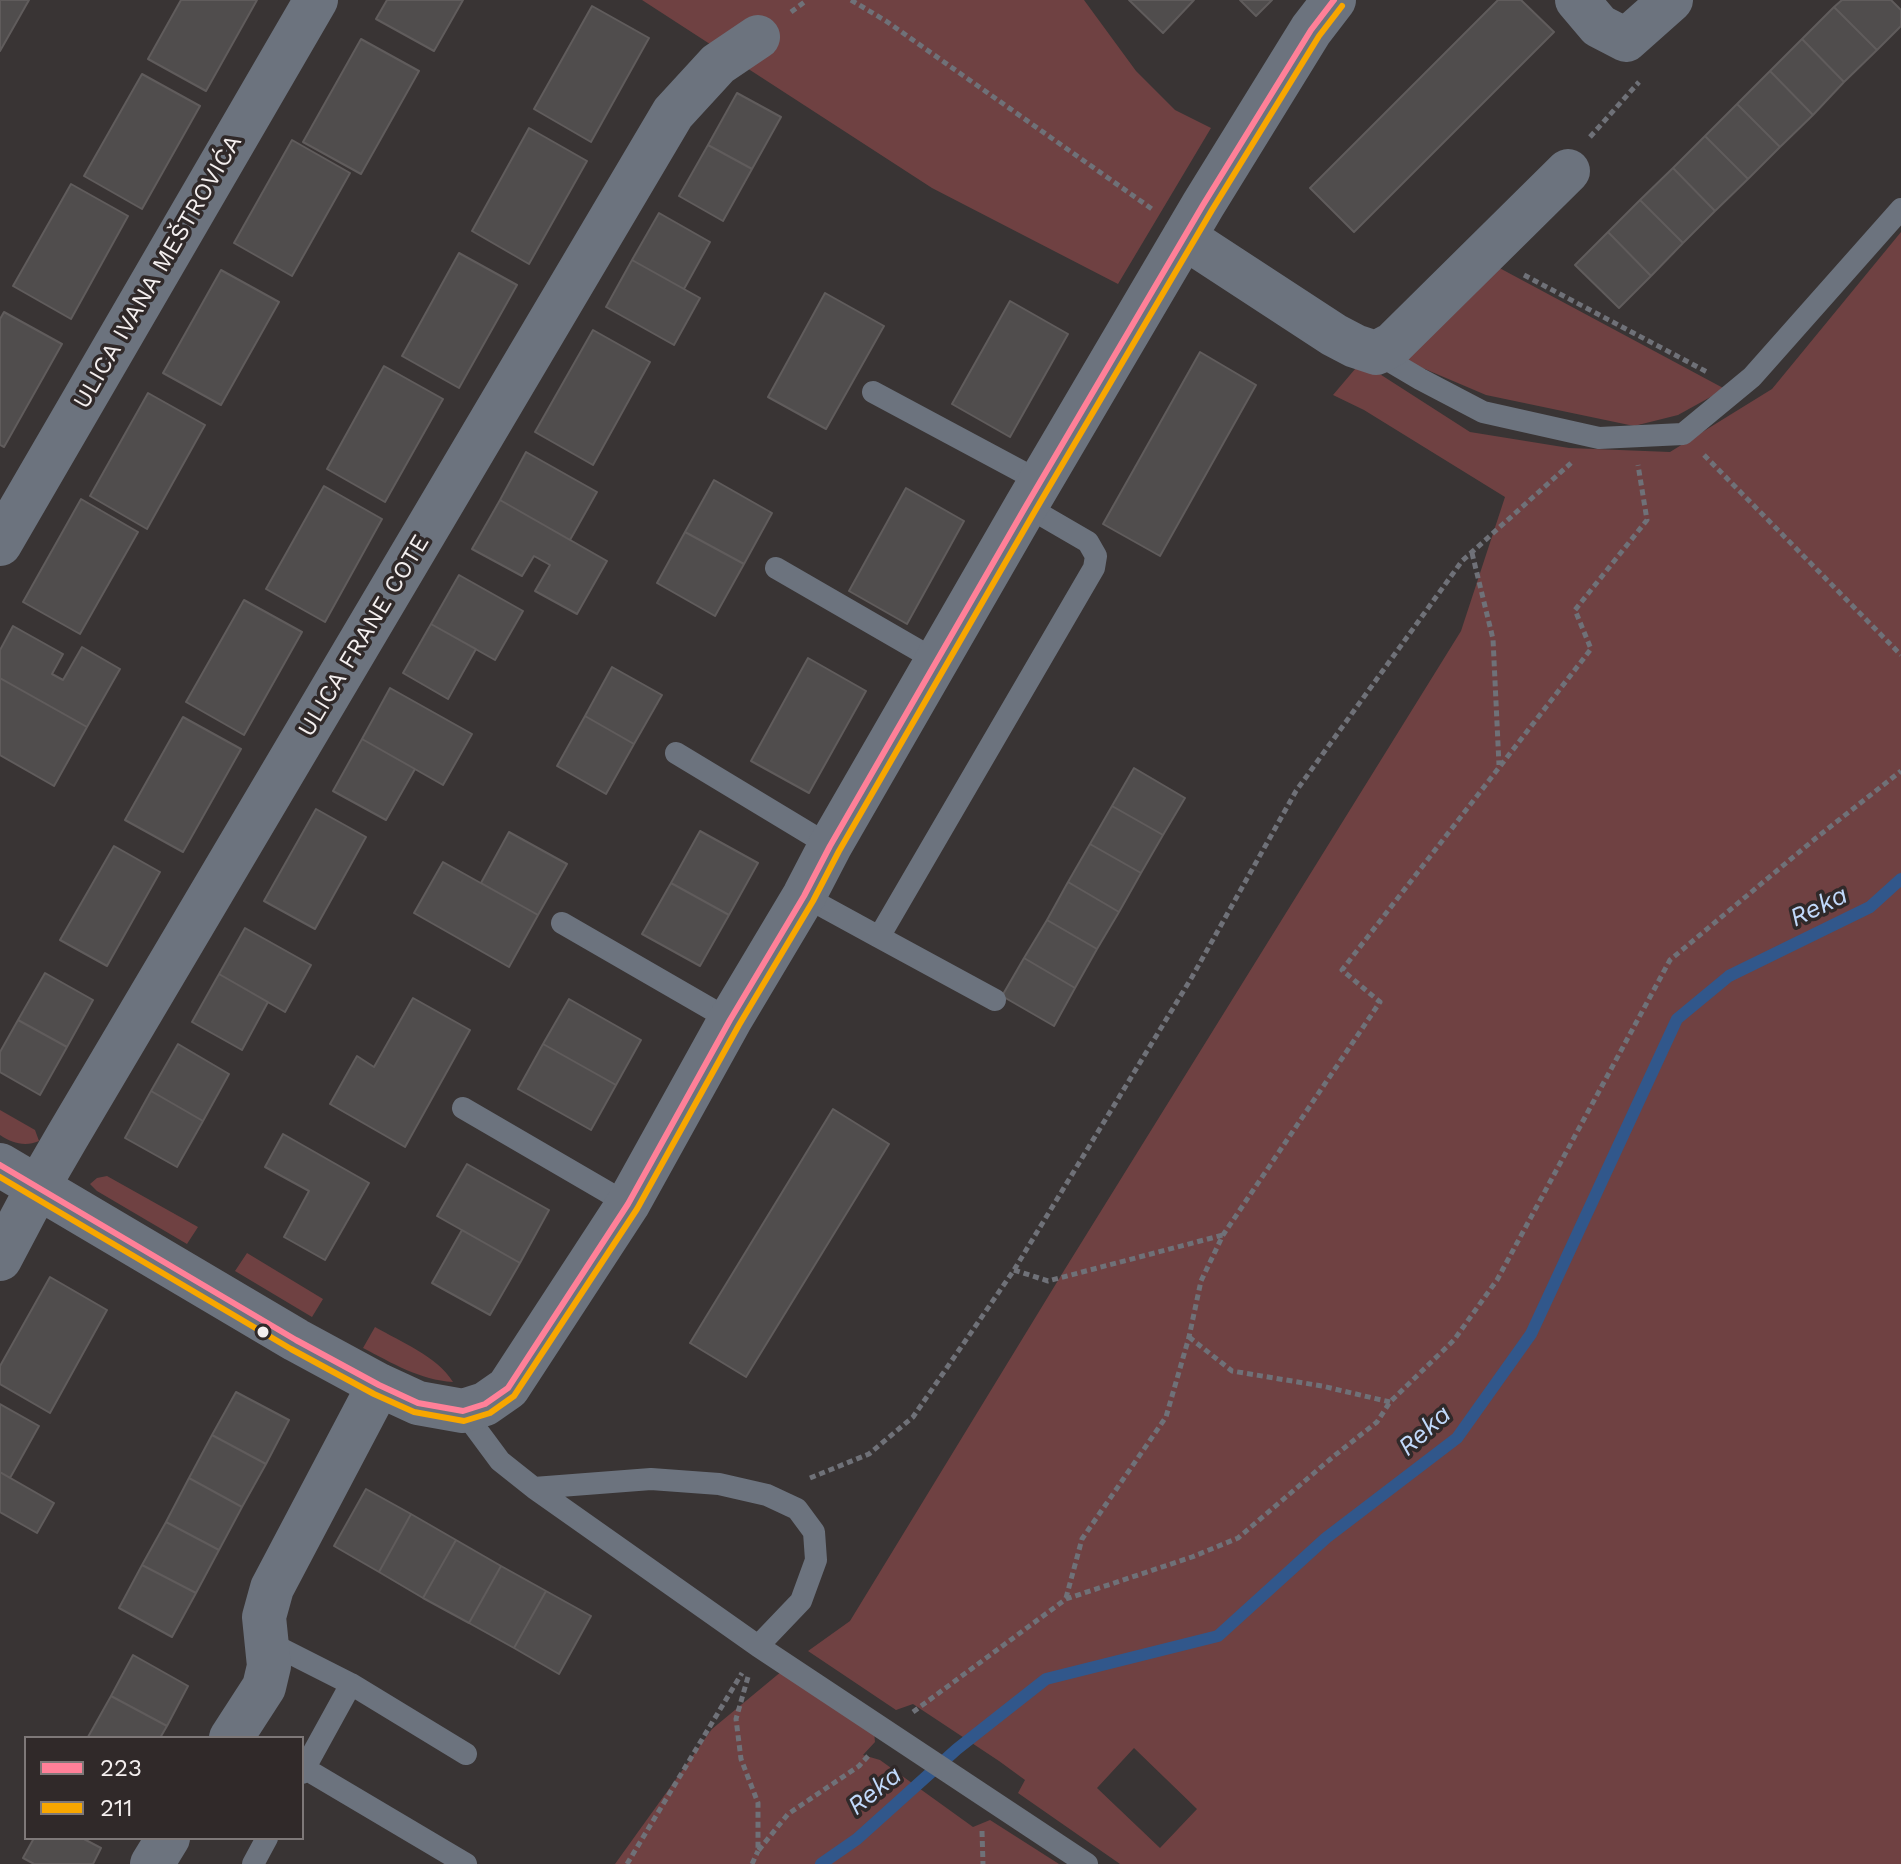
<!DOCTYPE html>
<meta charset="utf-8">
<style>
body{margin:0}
#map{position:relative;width:1901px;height:1864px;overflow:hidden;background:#393434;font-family:"Work Sans",sans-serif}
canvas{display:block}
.legend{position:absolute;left:24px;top:1736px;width:280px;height:104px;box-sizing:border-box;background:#302929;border:2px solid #7e7878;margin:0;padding:10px 14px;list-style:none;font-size:24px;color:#f4efef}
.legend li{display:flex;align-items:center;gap:16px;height:40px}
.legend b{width:40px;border:2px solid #7e7878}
</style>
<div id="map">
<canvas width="1901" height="1864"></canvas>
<ul class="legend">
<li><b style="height:10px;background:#ff8098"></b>223</li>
<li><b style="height:10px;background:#f7a600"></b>211</li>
</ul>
</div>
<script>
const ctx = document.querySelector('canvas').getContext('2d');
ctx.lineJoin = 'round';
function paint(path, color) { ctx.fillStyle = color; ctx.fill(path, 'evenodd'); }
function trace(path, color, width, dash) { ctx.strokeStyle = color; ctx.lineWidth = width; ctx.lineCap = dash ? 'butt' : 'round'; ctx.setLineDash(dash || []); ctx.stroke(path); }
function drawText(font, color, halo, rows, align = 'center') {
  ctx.font = font + ' "Work Sans",sans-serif'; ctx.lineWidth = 7; ctx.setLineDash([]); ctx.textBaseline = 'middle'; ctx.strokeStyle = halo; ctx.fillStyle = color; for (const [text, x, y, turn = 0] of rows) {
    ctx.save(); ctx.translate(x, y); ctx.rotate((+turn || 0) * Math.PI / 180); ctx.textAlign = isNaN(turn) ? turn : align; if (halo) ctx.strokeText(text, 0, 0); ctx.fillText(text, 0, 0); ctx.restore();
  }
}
const green = new Path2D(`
 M642,0H1084L1136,71L1175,110L1211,128L1118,284L932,188Z
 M1901,232V1864H1120L1018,1793L1025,1780L999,1761L913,1704L896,1710L808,1651L850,1621L1065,1269L1461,631L1505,497L1364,410L1333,395L1361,362L1470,432L1569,448L1670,452L1772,389ZM1134,1748L1197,1809L1160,1848L1097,1788Z
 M1492,264L1725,389L1678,415L1634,426L1486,395L1399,358Z
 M0,1110L35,1130L39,1141C25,1147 12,1143 0,1135Z
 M107,1176L198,1227L187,1244L97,1191L90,1184L97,1178Z
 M247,1253L323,1299L312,1317L235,1271Z
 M375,1327C401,1342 437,1356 453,1382C420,1380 392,1363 363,1348Z
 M782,1671L874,1732L875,1742L863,1755L880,1760L973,1827L990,1820L1059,1864H615L712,1729Z`);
const stream = new Path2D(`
 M821,1864L857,1839L957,1749L1046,1679L1218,1636L1326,1538L1457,1438L1531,1334L1677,1019L1729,976L1870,907L1901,879`);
const building = new Path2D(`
 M0,0H29L0,51Z
 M181,0H257L206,91L148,59Z
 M387,0H463L434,51L376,19Z
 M1129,0H1194L1163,33Z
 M1240,0H1272L1256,16Z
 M1498,0H1521L1554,32L1354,232L1310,188Z
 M1842,0H1891L1901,10V26L1877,50L1834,7Z
 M592,6L649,38L591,142L534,109Z
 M1834,7L1877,50L1844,82L1802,39Z
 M361,39L419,71L361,174L303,142Z
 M1802,39L1844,82L1813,115L1770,71Z
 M1770,71L1813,115L1780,147L1737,104Z
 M142,74L200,106L142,209L84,176Z
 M737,93L781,117L752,169L708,145Z
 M1737,104L1780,147L1748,179L1705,136Z
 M529,128L587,161L529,264L472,231Z
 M1705,136L1748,179L1715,211L1673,168Z
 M292,140L350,173L292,276L234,243Z
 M708,145L752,169L723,221L679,196Z
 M1673,168L1715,211L1683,243L1640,200Z
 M71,184L128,216L71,319L13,286Z
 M1640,200L1683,243L1651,276L1608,232Z
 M659,213L710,242L684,289L632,260Z
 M1608,232L1651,276L1619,308L1575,265Z
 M459,253L517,285L459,388L402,356Z
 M632,260L700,298L674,345L606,307Z
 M221,270L279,302L221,405L163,373Z
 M825,293L884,326L826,429L768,397Z
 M1010,301L1068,334L1010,437L952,404Z
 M4,312L62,344L4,447L0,445V319Z
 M593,330L650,362L593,465L535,432Z
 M1200,352L1256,385L1160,556L1103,524Z
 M384,366L443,399L385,502L327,469Z
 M148,393L205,425L147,529L90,496Z
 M526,452L597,492L570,540L500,500Z
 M714,480L772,513L744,564L685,532Z
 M324,486L382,519L325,622L266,589Z
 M906,488L964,521L907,624L849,591Z
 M81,499L138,532L80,634L23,602Z
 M500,500L607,561L577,614L535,591L550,565L534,556L522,576L472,549Z
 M685,532L744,564L715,616L657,583Z
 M459,575L523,611L495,660L431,624Z
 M244,600L302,632L244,735L186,702Z
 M431,624L476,649L448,699L403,673Z
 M13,626L63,654L52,674L63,680L82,647L120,669L87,727L0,678V650Z
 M808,658L866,691L809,793L751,761Z
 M612,667L662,695L634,744L585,716Z
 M0,678L87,727L54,786L0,755Z
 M390,688L472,734L443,785L362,739Z
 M585,716L634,744L606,794L557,766Z
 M183,717L241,749L183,852L125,820Z
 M362,739L415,769L386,820L333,791Z
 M1134,768L1185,798L1163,835L1112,806Z
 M1112,806L1163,835L1141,873L1090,844Z
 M316,809L366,837L315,929L264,901Z
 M700,831L758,863L729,915L671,883Z
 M509,832L567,864L538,915L481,883Z
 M1090,844L1141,873L1119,912L1068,882Z
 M114,846L160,872L107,966L60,940Z
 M443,862L538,915L509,967L414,913Z
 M1068,882L1119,912L1097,949L1047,920Z
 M671,883L729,915L700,966L642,934Z
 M1047,920L1097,949L1075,988L1024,958Z
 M245,928L311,965L285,1012L219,974Z
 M1024,958L1075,988L1054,1026L1002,996Z
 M45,973L93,1000L67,1047L18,1020Z
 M219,974L268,1002L242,1050L192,1022Z
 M413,998L470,1030L405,1147L330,1104L357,1056L374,1067Z
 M569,999L641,1040L616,1085L543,1044Z
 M18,1020L67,1047L40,1095L0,1072V1052Z
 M178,1044L229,1074L203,1121L151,1091Z
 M543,1044L616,1085L591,1130L518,1089Z
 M151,1091L203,1121L177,1167L125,1138Z
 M833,1109L889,1144L746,1377L690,1343Z
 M283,1134L369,1183L325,1260L284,1237L309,1191L265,1167Z
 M467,1164L549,1210L520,1263L437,1216Z
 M462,1230L520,1263L490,1315L432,1283Z
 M50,1277L107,1310L50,1413L0,1384V1366Z
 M236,1392L289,1420L266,1464L212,1435Z
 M0,1404L39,1426L10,1478L0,1472Z
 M212,1435L266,1464L242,1507L189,1478Z
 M0,1472L54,1503L37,1533L0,1512Z
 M189,1478L242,1507L219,1550L166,1522Z
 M366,1489L411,1514L379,1572L334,1546Z
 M411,1514L456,1540L423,1598L379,1572Z
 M166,1522L219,1550L196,1593L142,1565Z
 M456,1540L501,1566L469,1623L423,1598Z
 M142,1565L196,1593L172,1637L119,1608Z
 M501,1566L546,1591L514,1648L469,1623Z
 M546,1591L591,1616L559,1674L514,1648Z
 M133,1655L188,1686L167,1726L111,1696Z
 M111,1696L167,1726L160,1738L88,1737Z
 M34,1838H82L101,1848L93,1864H34L23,1858Z`);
const path = new Path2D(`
 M851,0L886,21L1152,209
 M791,12L807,0
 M1590,137L1639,82
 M1524,275L1709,373
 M1704,455L1901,655
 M1472,553L1493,639L1499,765
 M1014,1270L1048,1281L1223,1235
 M1189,1337L1232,1371L1322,1386L1390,1402
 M810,1478L869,1454L913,1417L1014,1270L1192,977L1296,791L1462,561L1571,463
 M1066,1598L1082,1539L1166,1417L1189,1337L1201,1281L1223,1235L1380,1002L1342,970L1591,649L1575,610L1647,520L1638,465
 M748,1677L736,1719L741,1759L758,1803V1851L788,1814L859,1766L869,1755
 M913,1712L1066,1599L1192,1557L1238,1538L1334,1456L1377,1422L1390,1402L1454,1340L1497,1280L1670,960L1816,838L1901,771
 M982,1831L983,1864
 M627,1864L742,1673
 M752,1864L758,1851`);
const service = new Path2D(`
 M1376,353L1420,379L1483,412L1599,438L1683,434L1752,377L1901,209
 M873,392L1041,482
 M776,568L937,661
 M676,753L830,846
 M804,896L879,937L1094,568L1096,556L1088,542L1026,506
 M562,923L730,1020
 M879,937L995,1000
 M463,1108L628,1204
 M463,1411L500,1461L534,1488L758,1646L1087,1864
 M534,1488L651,1479L719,1484L767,1495L797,1509L814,1532L816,1560L801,1601L758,1646
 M268,1642L351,1684L466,1754
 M304,1768L466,1864
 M302,1773L351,1684
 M253,1864L267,1838`);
const minor = new Path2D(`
 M1577,0L1599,26L1626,40L1671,0
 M1184,237L1334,335L1355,346L1376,353L1393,344L1568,171
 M0,544L316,0
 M0,1165L296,1340L379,1385L418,1403L463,1411L485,1404L508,1388L628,1204L730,1020L804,896L830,846L1026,506L1203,205L1311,30L1334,0
 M0,1259L38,1187L67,1137L673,113L718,64L758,37
 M231,1738L264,1687L269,1666L264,1617L272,1588L379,1385
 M152,1864L168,1838`);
const bus1 = new Path2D(`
 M0,1165L296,1340L379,1385L418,1403L463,1411L485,1404L508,1388L628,1204L730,1020L804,896L830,846L1026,506L1203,205L1311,30L1334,0`);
const bus2 = new Path2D(`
 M0,1177L291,1349L374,1394L414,1412L464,1421L490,1413L514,1396L637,1209L739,1025L813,901L839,851L1035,511L1212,210L1319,36L1342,6`);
const markers = [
 [263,1332,7,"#f4efef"]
];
const streetNames = [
 ["ULICA IVANA MEŠTROVIĆA",158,272,-60],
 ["ULICA FRANE COTE",364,636,-59]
];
const waterNames = [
 ["Reka",1819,907,-26],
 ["Reka",1425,1431,-42],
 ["Reka",875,1791,-39]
];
paint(green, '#6f4142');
trace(stream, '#31578b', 12);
paint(building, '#504d4d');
trace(building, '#605c5c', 2);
trace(path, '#6f7178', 5, [6, 4]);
trace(service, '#6c737e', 22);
trace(minor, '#6c737e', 44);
trace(bus1, '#ff8098', 6);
trace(bus2, '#f7a600', 6);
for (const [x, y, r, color] of markers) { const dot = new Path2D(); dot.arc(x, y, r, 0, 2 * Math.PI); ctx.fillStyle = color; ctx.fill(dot); trace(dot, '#302929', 3); }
drawText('24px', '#f4efef', '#302929', streetNames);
drawText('italic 26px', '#c1d9fb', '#302929', waterNames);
</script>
